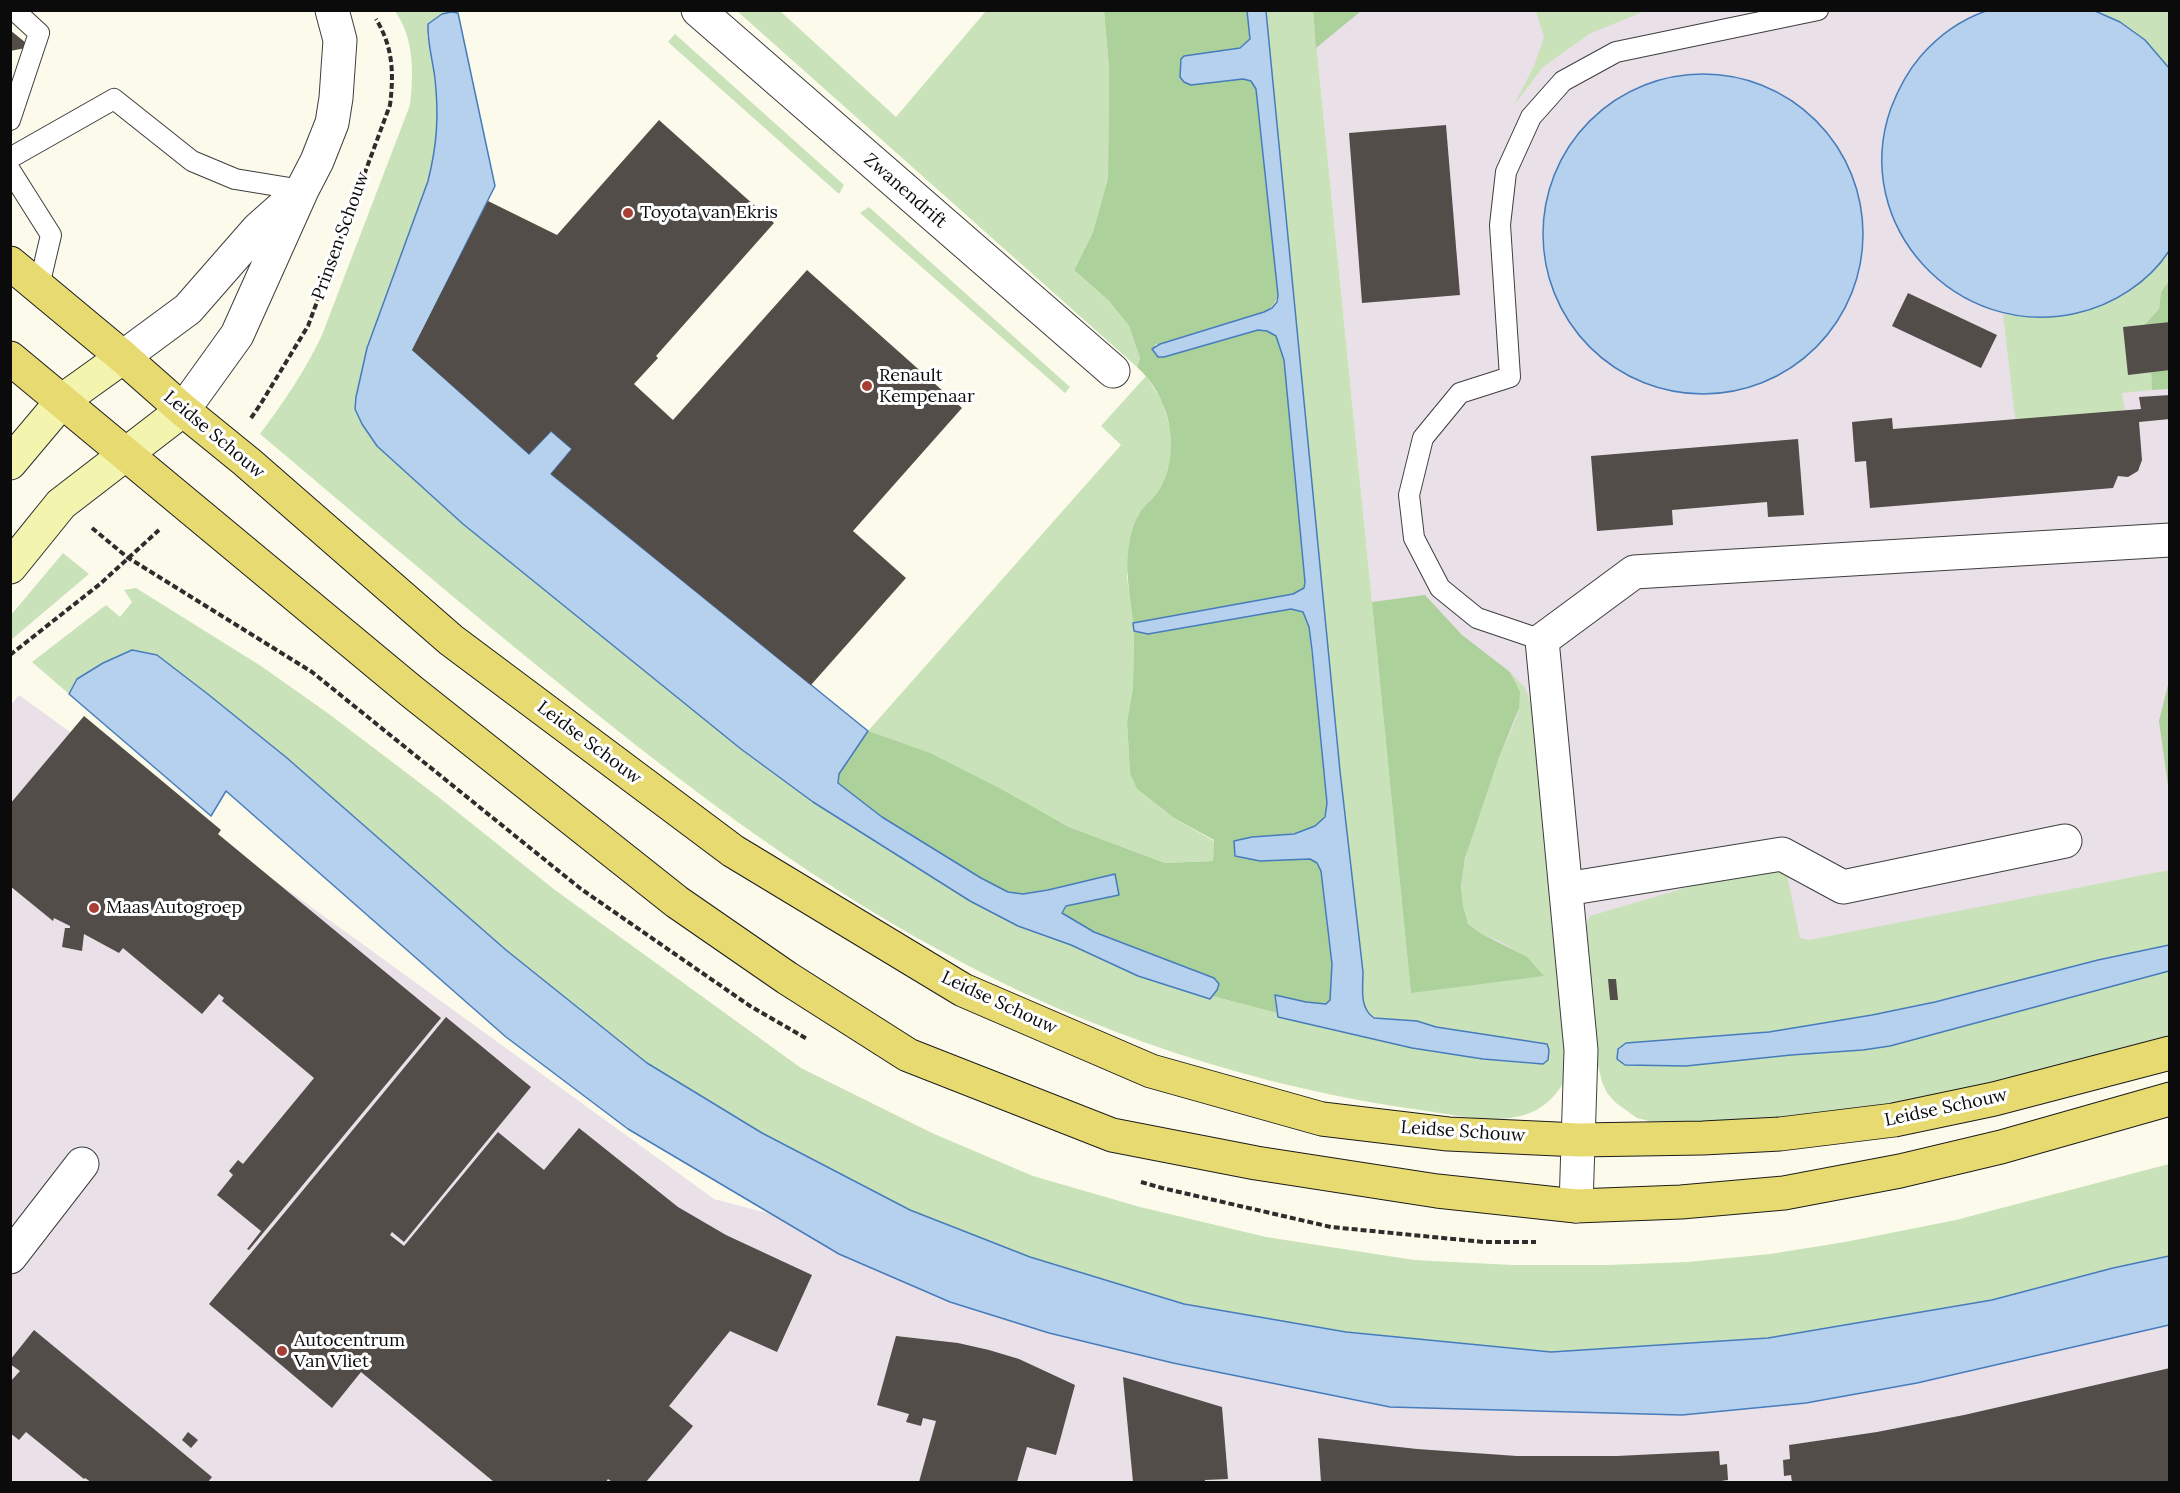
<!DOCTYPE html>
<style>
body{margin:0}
#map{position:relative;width:2180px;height:1493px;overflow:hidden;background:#fcfbeb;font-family:Lora,serif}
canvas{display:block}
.frame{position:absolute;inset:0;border:12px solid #0b0b0b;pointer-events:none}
</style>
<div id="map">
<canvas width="2180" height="1493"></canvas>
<div class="frame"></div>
</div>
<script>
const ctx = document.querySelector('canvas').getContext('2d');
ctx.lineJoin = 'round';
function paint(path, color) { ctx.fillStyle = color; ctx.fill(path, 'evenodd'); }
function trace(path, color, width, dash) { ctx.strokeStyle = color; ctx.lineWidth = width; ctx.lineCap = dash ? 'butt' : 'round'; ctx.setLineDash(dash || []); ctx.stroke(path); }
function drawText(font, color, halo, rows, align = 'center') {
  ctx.font = font + ' Lora,serif'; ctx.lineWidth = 6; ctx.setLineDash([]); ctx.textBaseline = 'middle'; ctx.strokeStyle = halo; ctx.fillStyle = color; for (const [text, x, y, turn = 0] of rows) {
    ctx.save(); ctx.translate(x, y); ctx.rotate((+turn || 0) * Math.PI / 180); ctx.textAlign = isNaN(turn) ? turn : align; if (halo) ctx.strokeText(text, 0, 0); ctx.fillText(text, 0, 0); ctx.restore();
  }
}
const industrial = new Path2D(`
 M1313,11H2169V870L1795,950L1411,993Z
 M19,695L714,1199L1412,1383L2169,1316V1482H11L10,706Z`);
const green = new Path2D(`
 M395,11H458V13L451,12L427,34C434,65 439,98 438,131C437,148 432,165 428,181L367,348L356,397L355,409L362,424L377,446L463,524L741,749L813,802L970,901L1018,926L1071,945L1138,976L1209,998L1212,996L1277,1013L1278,1017L1412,1048L1483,1059L1534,1064L1436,1027L1417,1021L1373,1018C1359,1008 1363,988 1363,972L1340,771L1266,11H1313L1411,992L1543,976C1529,959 1516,950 1497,940C1487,936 1476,933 1469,924C1445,894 1485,791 1499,758C1504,745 1518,719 1519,707C1520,695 1516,682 1510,672L1525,688L1533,708L1567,1046C1567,1056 1568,1068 1566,1077C1564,1084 1557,1092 1553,1097C1522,1131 1468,1117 1427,1111C1257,1088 1089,1033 939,950C803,876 680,782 561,685C459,603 360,518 260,434C284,402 305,371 322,335L410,105C414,73 414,38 395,11Z
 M737,11H780L896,117L986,11H1104L1109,68L1108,178L1093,232L1074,270L1109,301L1129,326L1140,358L1137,367Z
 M1536,11H1645L1589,34L1543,67L1514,105L1534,66L1544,37Z
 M2095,11H2169V68C2151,42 2126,23 2095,11Z
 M675,34L844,185L839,194L668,42Z
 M869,207L1070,387L1065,393L860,213Z
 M2169,251V281L2161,292L2159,309L2139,331L2151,370L2152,390L2122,393L2125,410L2017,434L2003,314C2065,325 2133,306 2169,251Z
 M1146,376L1162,401L1171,431V459L1162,487L1138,515L1127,576L1134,631L1133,687L1127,722L1130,774L1137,789L1174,818L1214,841L1213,861L1165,863L1069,827L1005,791L868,731L1121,445L1101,426Z
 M63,553L89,574L11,640V615Z
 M136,588L261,666L329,714L441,799L555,890L801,1068L932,1133L1033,1176L1140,1207L1266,1237L1414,1260L1513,1265H1608L1688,1262L1770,1254L1845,1242L1956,1220L2169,1164V1256L2113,1268L1992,1300L1768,1338L1551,1352L1346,1332L1184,1304L1030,1257L910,1210L762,1133L647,1063L506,950L287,758L157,655L77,679L69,694L32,662L106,605L120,617L132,602L124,590Z
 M1753,868L1778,869L1787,875L1800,938L1809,940L2169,870V945L2098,960L1935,1002L1872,1015L1769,1032L1626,1043L1650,1065L1863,1050L1890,1046L2169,971V1040L1904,1105L1757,1122L1649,1121L1637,1118L1616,1103L1607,1093L1602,1082L1594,1049L1583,931L1590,916Z`);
const forest = new Path2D(`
 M1313,10H1361V11L1316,48Z
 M1104,11H1247L1250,39L1240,48L1184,56L1181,60L1180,68L1191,85L1243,79L1251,81L1256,89L1276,267C1278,285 1283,303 1264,312L1155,345L1157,357L1258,330L1267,331L1276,336L1284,360L1305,582L1304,588L1293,594L1133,623C1130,596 1124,567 1130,540C1131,532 1135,521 1139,514C1145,504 1157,496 1162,485C1181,446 1169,396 1137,367L1140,358L1129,326L1109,301L1074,270L1093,232L1108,178L1109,68Z
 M2169,281V389L2152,390L2151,370L2139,331L2159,309L2161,292Z
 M1425,595L1462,635L1510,672L1520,692L1519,708L1498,760L1465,858L1461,886L1463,907L1468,924L1480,933L1527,957L1544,976L1411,993L1372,602Z
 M1291,609L1303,612L1309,627L1327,803C1327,807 1326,813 1324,817C1312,840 1257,834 1234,842L1235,856L1310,859L1317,863L1321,871L1332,964L1330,1000L1326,1004L1306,1002L1275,995L1277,1013L1212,996L1217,990L1214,978L1094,932L1062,913L1066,906L1119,895L1115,875L1048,890L1023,894L1008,892L981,878L882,817L838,783L839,774L868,731L930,753L1005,791L1069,827L1165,863L1213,861L1214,840L1174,818L1137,789L1130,774L1127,722L1133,687L1134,631L1148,634Z
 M2169,681V793L2159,721Z`);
const water = new Path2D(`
 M1247,11H1266L1340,771L1363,972C1363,988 1359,1008 1374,1018L1417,1021L1436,1027L1547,1044L1549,1050L1548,1060L1543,1064L1483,1059L1412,1048L1278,1017L1275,995L1306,1002L1326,1004L1330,1000L1332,964L1321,871L1317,863L1310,859L1260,861L1235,856L1234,841L1252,837L1294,834L1315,826L1325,817L1327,803L1312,650L1309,627L1303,612L1291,609L1148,634L1134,631L1133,623L1293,594L1304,588L1305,582L1284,360L1276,336L1267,331L1258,330L1164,357H1158L1152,349L1160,344L1264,312L1272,308L1277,302L1278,295L1256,89L1251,81L1243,79L1191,85L1184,82L1180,77L1181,59L1184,56L1240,48L1250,39Z
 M1986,11H2095L2120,22L2145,40L2169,68V251C2149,282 2113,305 2077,313C1958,341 1849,226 1891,108C1898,90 1907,72 1920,57C1938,36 1960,20 1986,11Z
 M451,12L458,13L495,186L413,350L529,454L551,431L572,449L551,474L868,731L839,774L838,783L882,817L981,878L1008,892L1023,894L1048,890L1115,874L1119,895L1066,906L1062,913L1094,932L1214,978L1219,984L1217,990L1210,999L1138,976L1071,945L1018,926L970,901L813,802L741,749L463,524L377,446L362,424L355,409L356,397L367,348L428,181C437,145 439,116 435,79C433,61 427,42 428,24L442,14Z
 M1543 234a160 160 0 1 1 320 0a160 160 0 1 1-320 0Z
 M132,650L157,655L209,695L287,758L506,950L647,1063L762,1133L910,1210L1030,1257L1184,1304L1346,1332L1551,1352L1768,1338L1992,1300L2113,1268L2169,1256V1325L1917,1383L1806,1403L1682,1415L1390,1407L1173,1363L1049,1333L950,1302L839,1254L628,1129L506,1037L226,791L211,816L69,694L77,679L103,663Z
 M2169,945V971L1890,1046L1863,1050L1791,1055L1686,1066L1625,1065L1617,1059L1618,1049L1626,1043L1769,1032L1872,1015L1935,1002L2098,960Z`);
const building = new Path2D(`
 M10,30L31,47L10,51Z
 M659,120L774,223L656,356L658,358L634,384L673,420L807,270L962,408L853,531L906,578L811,685L551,474L572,449L551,431L529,454L412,350L488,201L557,235Z
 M1446,125L1460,295L1362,303L1349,133Z
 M1908,293L1997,335L1981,368L1892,326Z
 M2170,322V370L2128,375L2123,327Z
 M2170,395V419L2139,422L2142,460L2138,471L2128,477L2118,476L2113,488L1870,508L1866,461L1855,462L1852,422L1892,418L1893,429L2141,409L2139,397Z
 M1798,439L1804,515L1768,517L1767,502L1672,510L1673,525L1597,531L1591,456Z
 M84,716L221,830L218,834L441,1018L249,1250L247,1249L261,1231L217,1195L233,1175L229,1171L238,1160L243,1164L314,1078L222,1001L224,998L219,994L202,1014L123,948L119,953L84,934L82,951L62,947L65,928H70V926L54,918L53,921L10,886V804Z
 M1608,979H1616L1618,1000H1610Z
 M446,1017L531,1087L404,1242L392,1232L390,1235L404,1246L498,1132L544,1170L579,1128L678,1207L726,1235L812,1275L777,1352L730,1331L669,1406L693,1426L646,1482H612L608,1479L606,1482H494L361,1372L332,1408L209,1304Z
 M34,1330L212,1477L208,1482H91L85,1478L84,1479L26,1432L19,1440L10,1433V1382L20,1371L10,1364V1360Z
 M896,1336L958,1343L989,1350L1019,1359L1075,1385L1056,1455L1027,1447L1017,1482H919L936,1421L923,1418L921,1426L906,1422L909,1414L877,1405Z
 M2170,1368V1482H1792L1791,1475L1784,1476L1783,1460L1790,1459L1789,1445L1877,1432L1964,1415Z
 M1123,1377L1222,1407L1228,1479L1205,1480V1482H1133Z
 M188,1432L198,1440L191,1448L182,1440Z
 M1318,1438L1417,1449L1517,1456H1617L1719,1451L1720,1465L1727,1464L1728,1480L1721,1481V1482H1321Z`);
const path = new Path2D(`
 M251,418L260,405L308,326L390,105C394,73 393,47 376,19
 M92,528L127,557L312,672L581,889L750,1006L807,1039
 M10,655L100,584L159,530
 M1141,1182L1162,1188L1331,1227L1484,1242H1536`);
const lane = new Path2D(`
 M10,120L39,33L14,10
 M10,158L114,99L192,161L235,179L302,190
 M10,170L51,235L39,286
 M1542,640L1477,618L1440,588L1414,538L1409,495L1423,438L1460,393L1510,377L1500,225L1506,172L1531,117L1563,81L1616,52L1818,10`);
const street = new Path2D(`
 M698,10L1113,371
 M123,357L188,309L258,229L294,197
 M183,410L237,335L302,190L317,161L332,123L336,98L340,40L332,10
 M1566,889L1782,854L1843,887L2065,841
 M1576,1206L1581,1050L1542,640L1634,572L2170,540
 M10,1257L82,1164`);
const secondary = new Path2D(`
 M10,463L63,400L123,357
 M10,567L61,504L183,410`);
const primary = new Path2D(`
 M10,263L123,357L183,410L247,462L451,640L733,851L963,990L1151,1071L1322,1119L1448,1134L1579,1140L1703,1138L1780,1134L1894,1120L1994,1099L2170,1053
 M10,358L411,691L677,902L787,978L908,1055L1112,1135L1256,1163L1437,1191L1576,1206L1681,1202L1784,1193L1900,1171L2001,1147L2170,1099`);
const markers = [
 [628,213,6,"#a83f35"],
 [867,386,6,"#a83f35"],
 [94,908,6,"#a83f35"],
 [282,1351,6,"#a83f35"]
];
const streetNames = [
 ["Zwanendrift",905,191,41],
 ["Prinsen Schouw",341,236,-70],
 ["Leidse Schouw",214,435,40],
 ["Leidse Schouw",589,743,37],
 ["Leidse Schouw",999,1003,25],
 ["Leidse Schouw",1946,1108,-12],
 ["Leidse Schouw",1463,1132,4]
];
const poiNames = [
 ["Toyota van Ekris",640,213],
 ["Renault",879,376],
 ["Kempenaar",879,397],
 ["Maas Autogroep",106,908],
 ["Autocentrum",294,1341],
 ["Van Vliet",294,1362]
];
paint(industrial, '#e9e0e8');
paint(green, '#c9e2b9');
paint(forest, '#acd19b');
paint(water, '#b6d1ed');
trace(water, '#467cbb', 1.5);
paint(building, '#524d49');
trace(lane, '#3e3e3e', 22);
trace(street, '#3e3e3e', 35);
trace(secondary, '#2d2d2d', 35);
trace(primary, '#1c1c1c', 35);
trace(path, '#2d2d2d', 4, [6, 3]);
trace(lane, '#fff', 20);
trace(street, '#fff', 33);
trace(secondary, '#f3f5ae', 33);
trace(primary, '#e7da70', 33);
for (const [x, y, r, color] of markers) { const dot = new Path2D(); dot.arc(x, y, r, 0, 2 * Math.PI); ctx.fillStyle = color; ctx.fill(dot); trace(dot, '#fff', 2); }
drawText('18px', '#0b0b0b', '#fff', streetNames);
drawText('18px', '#0b0b0b', '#fff', poiNames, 'left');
</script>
